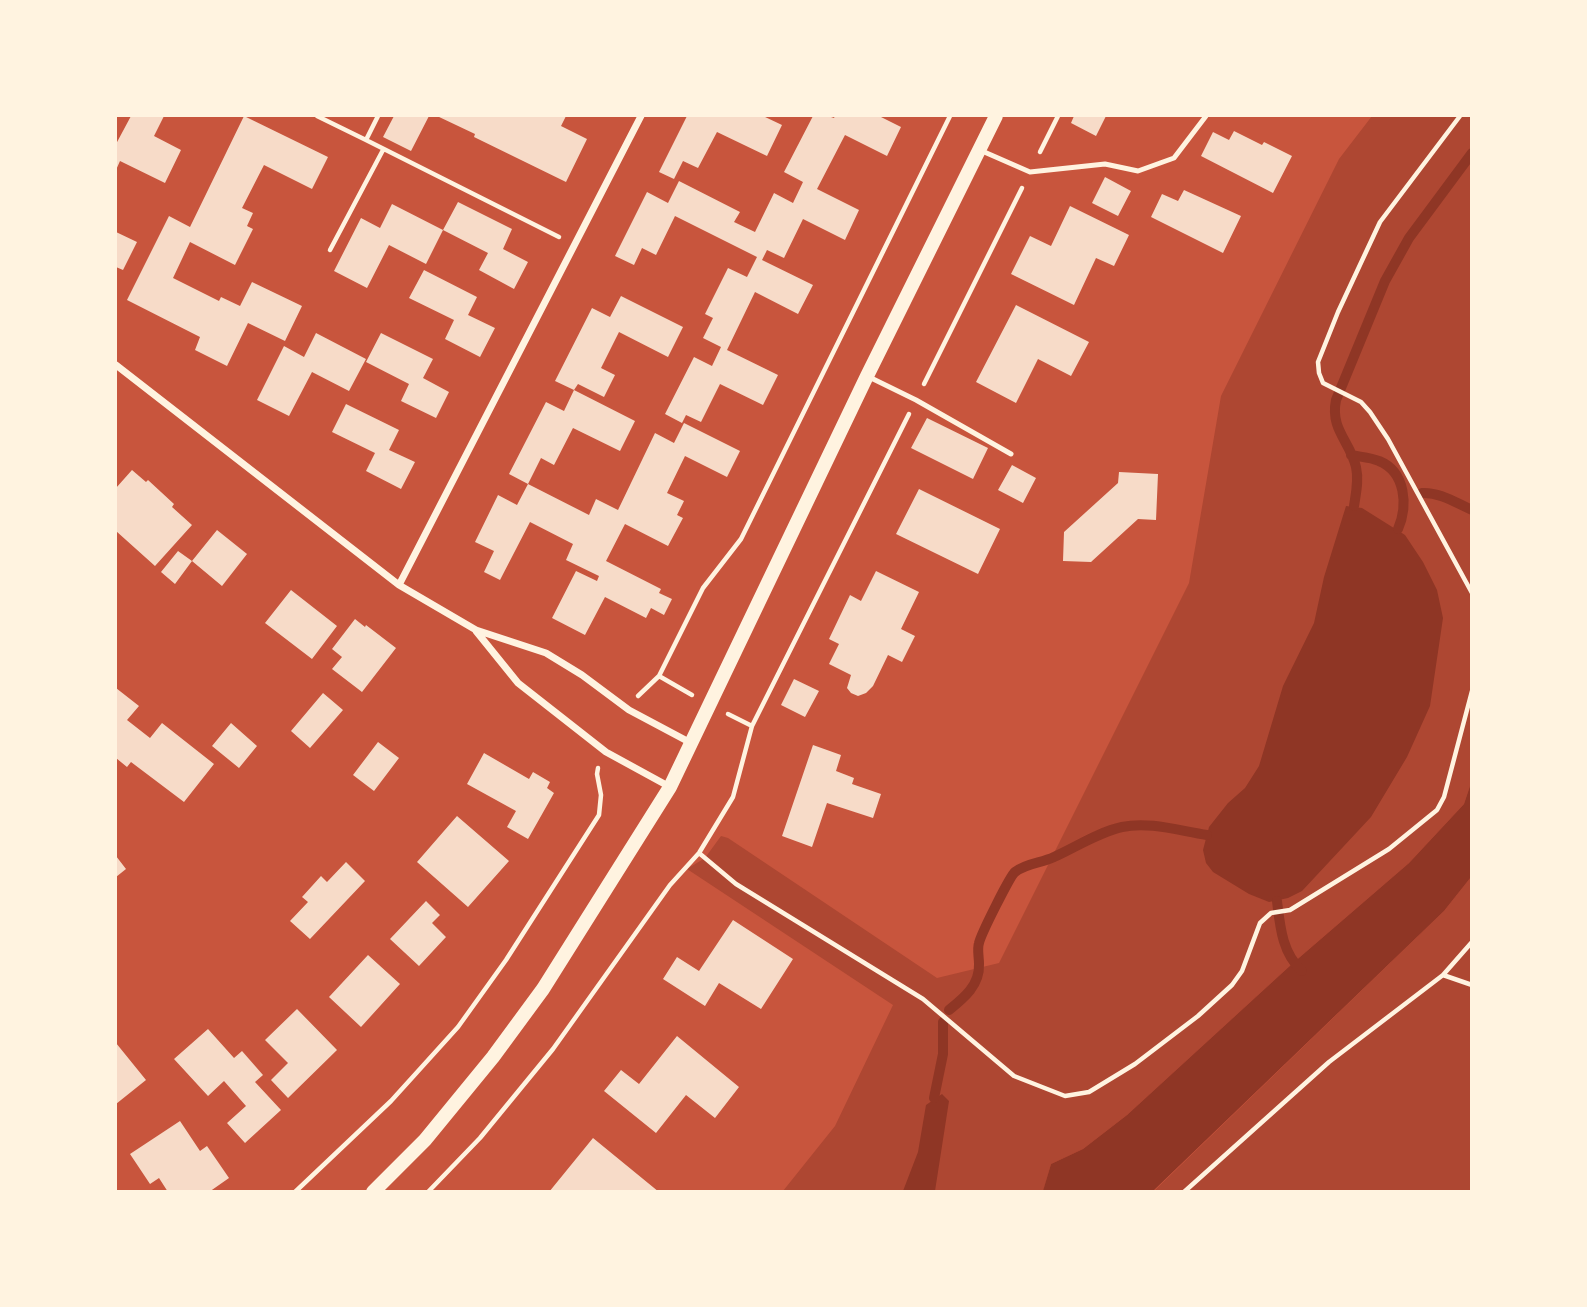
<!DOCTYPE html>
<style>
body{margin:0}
#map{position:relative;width:1587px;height:1307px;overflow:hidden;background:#c8553d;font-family:Signika,sans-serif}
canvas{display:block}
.frame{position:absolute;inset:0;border:117px solid #fff3e0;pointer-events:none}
</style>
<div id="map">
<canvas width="1587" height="1307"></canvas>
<div class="frame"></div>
</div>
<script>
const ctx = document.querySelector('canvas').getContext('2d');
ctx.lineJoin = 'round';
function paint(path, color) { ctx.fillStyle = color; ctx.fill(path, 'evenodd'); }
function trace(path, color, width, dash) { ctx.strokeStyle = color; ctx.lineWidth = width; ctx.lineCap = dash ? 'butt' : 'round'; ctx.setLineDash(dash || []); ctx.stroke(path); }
const green = new Path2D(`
 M1372,116H1471V783L1464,804L1409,863L1293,963L1127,1115L1083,1149L1051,1164L1043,1192L783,1191L835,1126L893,1005L687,869L705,858L721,836L728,838L937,978L999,963L1189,583L1221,396L1339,159Z
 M1471,877V1191L1153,1192L1444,911Z`);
const water = new Path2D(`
 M1346,506L1362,508L1405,535L1423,562L1437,590L1443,618L1430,706L1407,757L1371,817L1302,891L1288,898L1269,902L1249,894L1213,872L1206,863L1203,850L1209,827L1228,803L1245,788L1259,766L1283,686L1314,623L1324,577Z
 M1471,783V877L1444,911L1153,1191H1043L1051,1164L1083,1149L1127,1115L1293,963L1409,863L1464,804Z
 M942,1094L949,1101L935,1191H903L918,1152L926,1105Z`);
const stream = new Path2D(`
 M1351,455C1360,457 1370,457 1379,461C1406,472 1408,506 1398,529
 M1422,493C1440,492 1456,503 1472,510
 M1354,506C1356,493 1359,480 1356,467C1350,441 1330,430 1336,400L1385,281L1409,238L1472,153
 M1277,901C1280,926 1282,953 1302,971
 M949,1010C964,998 980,985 979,964C979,957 977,949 979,943C981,934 1010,876 1015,872C1026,863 1042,863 1054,857C1076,847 1099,832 1122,827C1149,821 1180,831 1207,835
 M934,1098L943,1054V1022`);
const building = new Path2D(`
 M131,116H164L154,136L181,150L165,183L120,161L116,170V144Z
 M244,116L328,157L312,189L264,165L242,208L253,213L247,226L253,229L235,265L190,242L173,278L219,301L221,297L240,306L252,282L302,306L285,341L248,323L227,366L195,350L200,337L127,300L169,216L190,227Z
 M394,116H429L411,151L383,137Z
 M437,116H566L561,126L587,139L566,182L474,137L475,134Z
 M687,116H763L782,125L767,156L717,132L698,168L683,161L674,179L659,172Z
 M813,116H828L834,118L835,116H879L901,127L887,156L845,135L817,189L859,210L845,240L803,219L784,258L767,250L762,260L813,285L798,314L755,292L727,350L778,375L763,405L720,384L701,422L686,415L682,423L665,414L694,357L712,366L721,347L703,338L713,318L705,314L728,268L747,277L757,257L675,216L656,255L642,248L634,265L615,256L647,192L668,203L679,181L740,212L734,222L755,232L774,193L793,203L803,182L784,172Z
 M1074,116H1106L1096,136L1071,123Z
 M1234,131L1262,145L1264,142L1292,156L1273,193L1201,156L1213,132L1229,140Z
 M1105,177L1131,191L1118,216L1092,203Z
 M1184,190L1241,216L1223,253L1151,217L1162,194L1178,201Z
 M458,202L512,229L503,249L528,262L514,289L479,270L488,253L443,230Z
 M392,204L443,230L426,264L389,245L367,288L334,271L361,218L380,228Z
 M1070,206L1129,235L1114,266L1096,258L1074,305L1011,274L1030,236L1051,246Z
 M116,232L137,242L123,270L116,267Z
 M424,270L477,297L468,315L495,328L480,357L445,339L454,320L409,298Z
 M621,296L683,327L668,357L619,332L601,368L615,375L604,397L578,384L574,390L635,421L620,451L573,428L554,465L541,458L528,484L589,515L596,499L618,510L655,433L674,443L684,423L740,451L727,477L685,456L667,493L684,501L677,515L683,518L668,546L625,524L606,561L661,589L659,593L672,599L664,615L651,608L646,618L605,597L585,635L552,618L576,571L597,581L599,576L566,560L573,544L530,522L500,580L484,572L494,551L475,542L498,495L517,505L528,484L509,474L546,402L564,411L574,390L555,381L592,308L610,317Z
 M1016,305L1089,342L1071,376L1038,359L1016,403L976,382Z
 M316,333L366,359L349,391L312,372L289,416L257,400L284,346L304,357Z
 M381,333L433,359L423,378L449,392L436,418L401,401L409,384L366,362Z
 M346,404L399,430L389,450L415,462L401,489L366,471L375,453L332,432Z
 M927,418L988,448L973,479L911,448Z
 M1012,465L1036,478L1023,503L998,490Z
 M132,470L146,482L148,480L174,504L172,507L192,525L155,566L116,531V488Z
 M1119,472L1158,474L1156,520L1138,519L1091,562L1063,561L1064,532L1118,483Z
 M919,489L1000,529L978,574L896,534Z
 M217,530L247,554L222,586L192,561Z
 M178,551L192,561L175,584L161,572Z
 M876,571L919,592L901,629L915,636L902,662L888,655L873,686L866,693L858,696L851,693L847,688L851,675L829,664L839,644L829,639L850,595L861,601Z
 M291,590L337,626L312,659L265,623Z
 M355,619L365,627L366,625L396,648L362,692L332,669L342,657L332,649Z
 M794,679L819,691L805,717L781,705Z
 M116,688L139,706L127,720L150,738L162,723L214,764L184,802L131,762L127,767L116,758Z
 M323,693L343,710L310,748L291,731Z
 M231,723L257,746L239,768L212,746Z
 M378,742L399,758L374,791L353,775Z
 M813,745L841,755L836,771L854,778L852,784L881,794L873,818L827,803L812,847L782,836Z
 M484,753L529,779L533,772L550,782L547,788L554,793L528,839L507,827L516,811L467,784Z
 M457,816L509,861L468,907L417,862Z
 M116,856L126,869L116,877Z
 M346,862L365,881L310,939L290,921L308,902L302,897L312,886L321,876L327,882Z
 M426,901L440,915L432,923L446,937L419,966L390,939Z
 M733,920L793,959L761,1009L719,983L705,1006L663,979L677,957L699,971Z
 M368,955L400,984L361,1027L329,997Z
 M297,1009L337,1050L288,1098L271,1080L288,1063L265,1040Z
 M208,1029L234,1058L242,1051L263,1075L255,1082L281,1110L245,1143L227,1123L246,1106L224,1081L208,1096L174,1059Z
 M677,1036L739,1087L715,1118L686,1095L656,1133L604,1091L621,1070L639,1084Z
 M116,1043L146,1080L116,1104Z
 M180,1121L200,1151L207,1146L229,1178L209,1192H168L159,1178L150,1184L130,1154Z
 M593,1138L659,1192H549Z`);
const path = new Path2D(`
 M317,116L366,140L378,116
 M1460,116L1380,222L1338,312L1318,362L1319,373L1323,383L1361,402L1370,412L1388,439L1472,593
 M366,140L559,237
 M1040,152L1058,116
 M330,250L383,150
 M924,384L1022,188
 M659,676L692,695
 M638,696L659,676L703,588L741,539L950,116
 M728,714L752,726
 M699,853L736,884L923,999L1014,1076L1065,1096L1089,1092L1135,1064L1198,1016L1232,985L1242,971L1260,923L1271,913L1290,910L1389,849L1437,810L1444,797L1472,691
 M1443,975L1472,985
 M295,1192L391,1101L458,1027L506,960L599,815L601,795L597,774L598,768
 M428,1192L480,1138L553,1049L670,885L699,853L733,797L752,726L909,414
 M1184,1192L1329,1062L1443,975L1472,942`);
const service = new Path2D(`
 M982,151L1030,172L1105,164L1138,171L1174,158L1206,116
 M867,376L916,400L1011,454`);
const minor = new Path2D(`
 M116,365L399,585L476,630L546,653L582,675L629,710L691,743
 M399,585L641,116
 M476,631L518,683L606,752L670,787`);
const secondary = new Path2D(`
 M373,1192L425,1140L493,1057L543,989L670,787L867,376L996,116`);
paint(green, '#ae4732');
paint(water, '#8f3625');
trace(stream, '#8f3625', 10);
paint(building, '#f7dbc8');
trace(path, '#fff3e0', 4.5);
trace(service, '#fff3e0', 5);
trace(minor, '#fff3e0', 7);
trace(secondary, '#fff3e0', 14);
</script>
